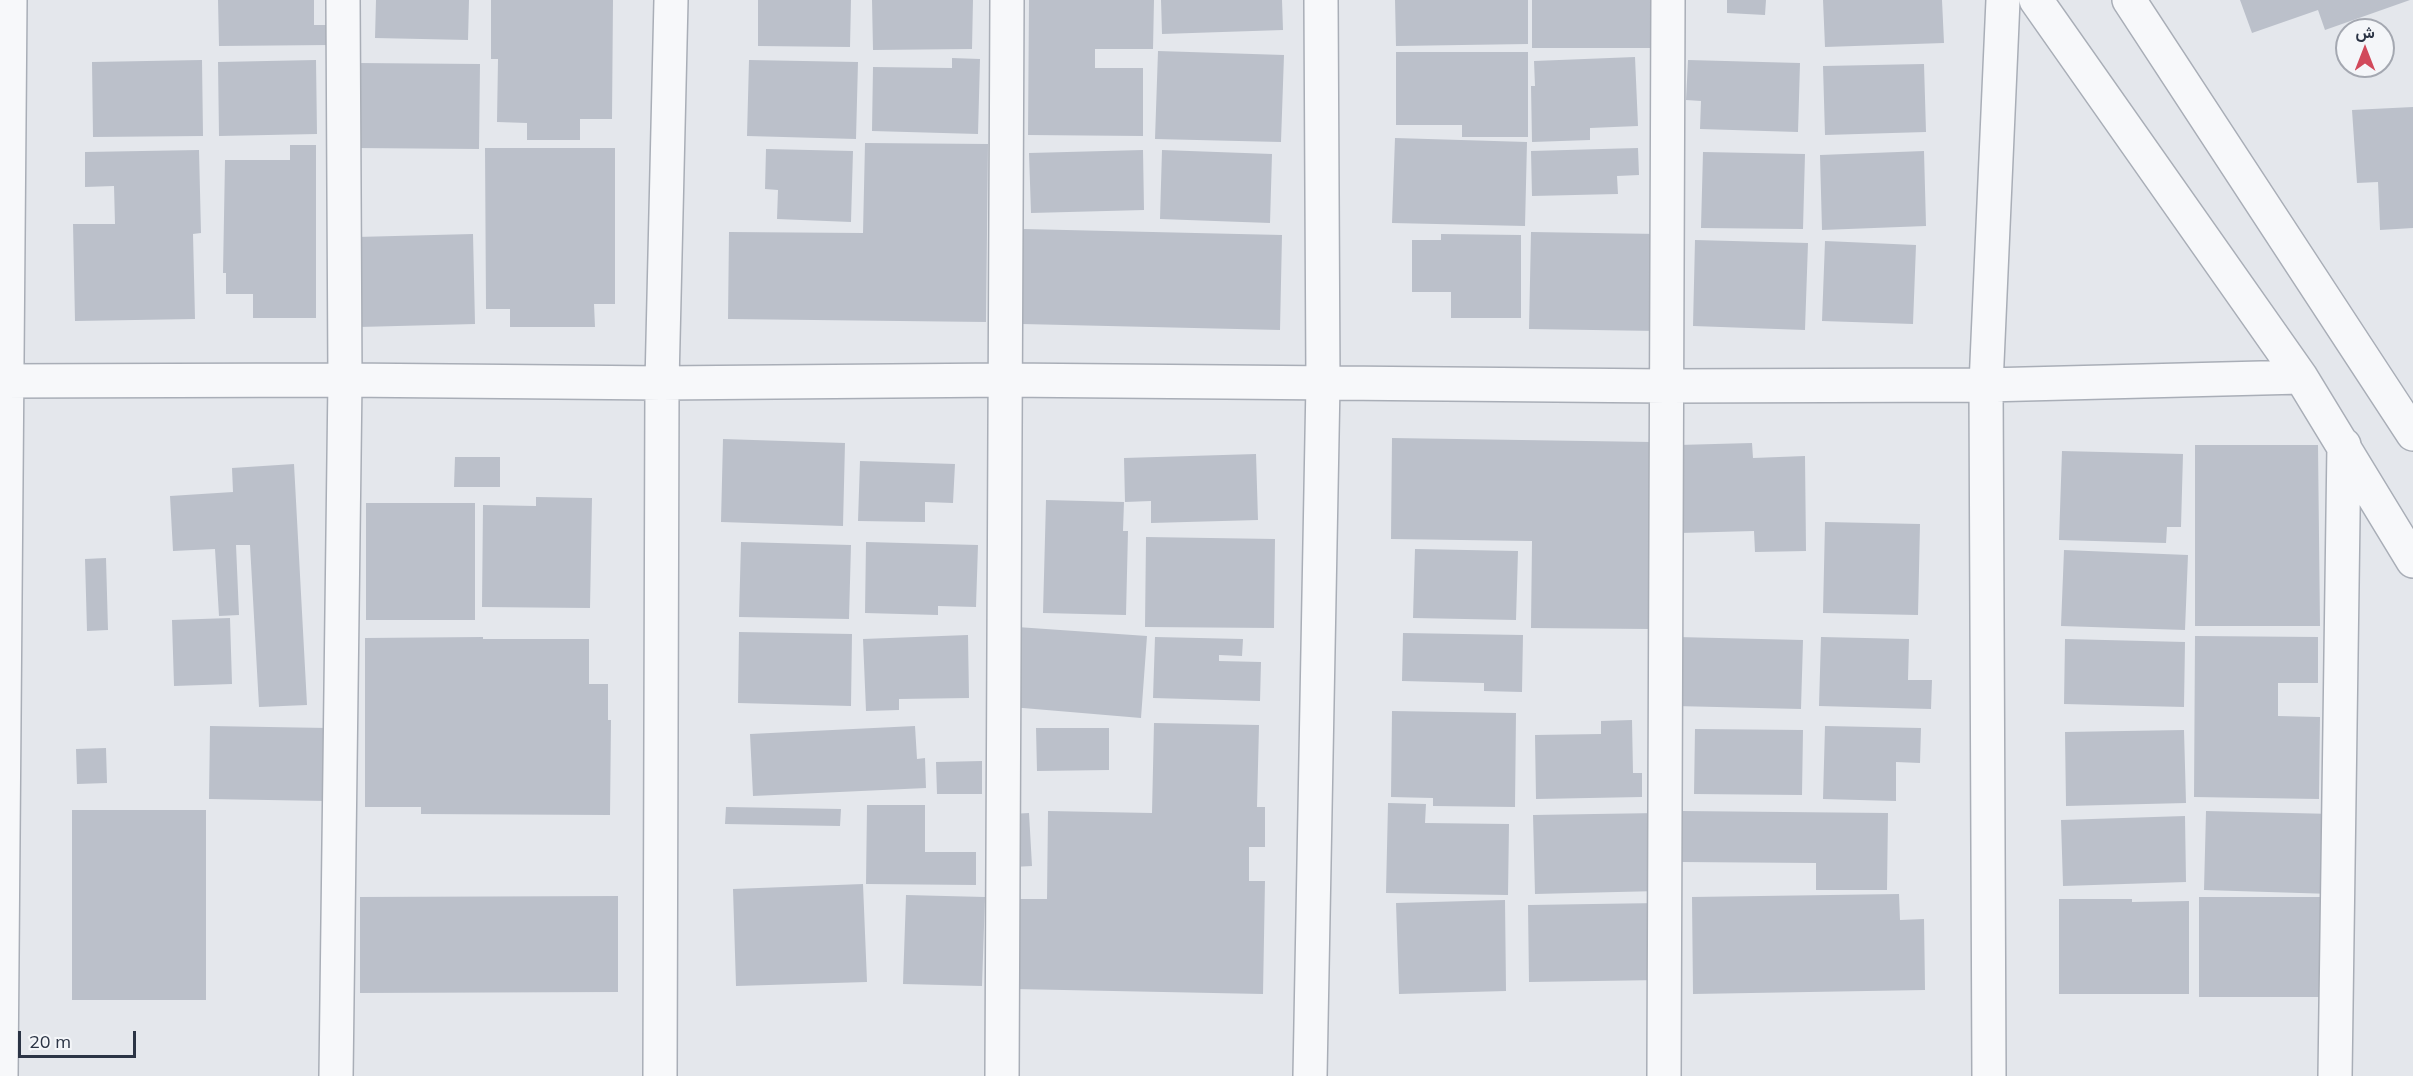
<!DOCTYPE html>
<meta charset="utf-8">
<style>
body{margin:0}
#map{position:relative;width:2413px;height:1076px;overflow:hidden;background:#e4e7ec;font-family:Mulish,Vazirmatn,sans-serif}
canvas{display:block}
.north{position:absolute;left:2335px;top:18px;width:60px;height:60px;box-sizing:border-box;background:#f4f6f9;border:2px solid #a4a8b1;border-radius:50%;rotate:0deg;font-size:16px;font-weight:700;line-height:24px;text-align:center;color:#2b3445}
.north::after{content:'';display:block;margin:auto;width:21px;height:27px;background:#d1495b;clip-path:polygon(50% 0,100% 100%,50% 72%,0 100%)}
.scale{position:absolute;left:18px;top:1031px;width:118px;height:27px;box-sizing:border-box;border:3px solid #2b3445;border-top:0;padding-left:8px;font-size:18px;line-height:21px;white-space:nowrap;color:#2b3445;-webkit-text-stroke:4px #f4f6f9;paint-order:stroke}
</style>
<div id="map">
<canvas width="2413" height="1076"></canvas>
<div class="north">ش</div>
<div class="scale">20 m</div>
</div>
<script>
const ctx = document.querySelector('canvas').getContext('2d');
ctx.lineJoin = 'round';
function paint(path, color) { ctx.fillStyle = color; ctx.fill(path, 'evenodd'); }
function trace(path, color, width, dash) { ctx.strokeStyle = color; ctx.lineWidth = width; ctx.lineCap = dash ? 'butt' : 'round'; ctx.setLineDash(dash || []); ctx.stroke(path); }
const building = new Path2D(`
 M218,0H314V25H330V45L219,46Z
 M376,0H469L468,40L375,38Z
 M491,0H613L612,119H580V140H527V123L497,122L498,59H491Z
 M758,0H851L850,47L758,46Z
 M872,0H973L972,49L873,50Z
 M1029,0H1154L1153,49H1095V68H1143V136L1028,135Z
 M1161,0H1282L1283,30L1162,34Z
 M1395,0H1528V44L1396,46Z
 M1532,0H1654V48H1532Z
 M1727,0H1766L1765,15L1727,13Z
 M1823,0H1942L1944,43L1825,47Z
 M2240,0H2410L2325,30L2318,10L2252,33Z
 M1158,51L1284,55L1281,142L1155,139Z
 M1396,52H1528V137H1462V125H1396Z
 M1635,57L1638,126L1590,128V140L1532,142L1531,86H1535L1534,61Z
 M952,58L980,59L978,134L872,131L873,67L952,68Z
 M202,60L203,136L93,137L92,62Z
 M316,60L317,134L219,136L218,62Z
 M749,60L858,62L856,139L747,136Z
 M1688,60L1800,63L1798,132L1700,129L1701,101L1686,100Z
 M357,63L480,64L479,149L356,148Z
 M1924,64L1926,132L1825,135L1823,66Z
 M2413,107V228L2380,230L2378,182L2357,183L2352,110Z
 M1395,138L1527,142L1525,226L1392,223Z
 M865,143L988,144L986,322L728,319L729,232L863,233Z
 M290,145H316V318H253V294H226V273H223L225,160H290Z
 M485,148H615V304H594L595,327H510V309H486Z
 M1638,148L1639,175L1617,176L1618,194L1532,196L1531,151Z
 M766,149L853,151L851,222L777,219L778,190L765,189Z
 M199,150L201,233L193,234L195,319L75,321L73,224H115L114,186L85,187V152Z
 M1143,150L1144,210L1031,213L1029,153Z
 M1162,150L1272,154L1270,223L1160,219Z
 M1924,151L1926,226L1822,230L1820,155Z
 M1703,152L1805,154L1803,229L1701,228Z
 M1023,229L1282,235L1280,330L1022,324Z
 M1531,232L1659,234L1657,331L1529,329Z
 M473,234L475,324L359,327L356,237Z
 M1441,234L1521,235V318H1451V292H1412V240H1441Z
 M1695,240L1808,243L1805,330L1693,326Z
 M1825,241L1916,245L1913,324L1822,321Z
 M1392,438L1651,442L1648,629L1531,628L1532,541L1391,539Z
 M723,439L845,443L843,526L721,522Z
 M1752,443L1753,458L1805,456L1806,551L1755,552L1754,531L1680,533L1678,445Z
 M2195,445H2318L2320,626H2195Z
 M2062,451L2183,454L2181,527H2167L2166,543L2059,540Z
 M1256,454L1258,520L1151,523V501L1125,502L1124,458Z
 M455,457H500V487H454Z
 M860,461L955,464L953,503L925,502V522L858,521Z
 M294,464L307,705L259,707L250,545H236L239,615L219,616L215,549L173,551L170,496L233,492L232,468Z
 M536,497L592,498L590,608L482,607L483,505L536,506Z
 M1046,500L1124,502L1123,531H1128L1126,615L1043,613Z
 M366,503H475V620H366Z
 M1825,522L1920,524L1918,615L1823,613Z
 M1146,537L1275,539L1274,628L1145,627Z
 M741,542L851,545L849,619L739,617Z
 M866,542L978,545L976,607L938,606V615L865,613Z
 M1415,549L1518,551L1516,620L1413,618Z
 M2064,550L2188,555L2185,630L2061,626Z
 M106,558L108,630L87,631L85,559Z
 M230,618L232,684L174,686L172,620Z
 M1017,627L1147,636L1141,718L1011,707Z
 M739,632L852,634L851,706L738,703Z
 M1403,633L1523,635L1522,692L1484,691V683L1402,681Z
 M968,635L969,698L899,699V710L866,711L863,639Z
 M2195,636L2318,637V683H2278V716L2320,717L2319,799L2194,797Z
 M483,637V639H589V684H608V720H611L610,815L421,814V807H365V638Z
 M1155,637L1243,639L1242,656L1219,655V661L1261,662L1260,701L1153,698Z
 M1677,637L1803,640L1801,709L1675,706Z
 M1821,637L1909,639L1908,680H1932L1931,709L1819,706Z
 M2065,639L2185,642L2184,707L2064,704Z
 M1392,711L1516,713L1515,807L1433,806V798L1391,797Z
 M1632,720L1633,773H1642V797L1536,799L1535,735L1601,734V721Z
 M1154,723L1259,725L1257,807H1265V847H1249V881H1265L1263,994L1014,989L1016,899H1047L1048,811L1152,813Z
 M210,726L328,728L327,801L209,799Z
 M915,726L917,759L925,758L926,788L753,796L750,734Z
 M1825,726L1921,728L1920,763L1896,762V801L1823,799Z
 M1036,728H1109V770L1037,771Z
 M1695,729L1803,730L1802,795L1694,794Z
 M2184,730L2186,803L2066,806L2065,732Z
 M106,748L107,783L77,784L76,749Z
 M982,761V794H937L936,762Z
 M1388,803L1426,804L1425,823L1509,824L1508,895L1386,893Z
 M867,805H925V852H976V885L866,884Z
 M726,807L841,809L840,826L725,824Z
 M72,810H206V1000H72Z
 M1681,811L1888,813L1887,890H1816V863L1681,862Z
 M2206,811L2334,814L2332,894L2204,890Z
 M1029,813L1032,866L1013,867L1011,814Z
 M1658,813L1659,891L1535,894L1533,815Z
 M2185,816L2186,882L2063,886L2061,820Z
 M863,884L867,982L736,986L733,889Z
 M1899,894L1900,920L1924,919L1925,990L1693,994L1692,897Z
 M906,895L985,897L982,986L903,984Z
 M618,896V992L360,993V897Z
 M2199,897H2322V997H2199Z
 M2059,899H2132V902L2189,901V994H2059Z
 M1505,900L1506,991L1399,994L1396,903Z
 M1659,903L1661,980L1529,982L1528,905Z`);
const minor = new Path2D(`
 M2036,0L2301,377L2413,561
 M2129,0L2413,434
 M0,381L345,380L662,383L1005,380L1666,386L1986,385L2301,377
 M1,1076L10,0
 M336,1076L345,380L343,0
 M660,1076L662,383L671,0
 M1002,1076L1007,0
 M1310,1076L1323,383L1321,0
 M1664,1076L1668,0
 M1989,1076L1986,385L2003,0
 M2335,1076L2344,445`);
paint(building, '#bbc0ca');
trace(minor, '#a9aeb7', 36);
trace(minor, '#f7f8fa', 33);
</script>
